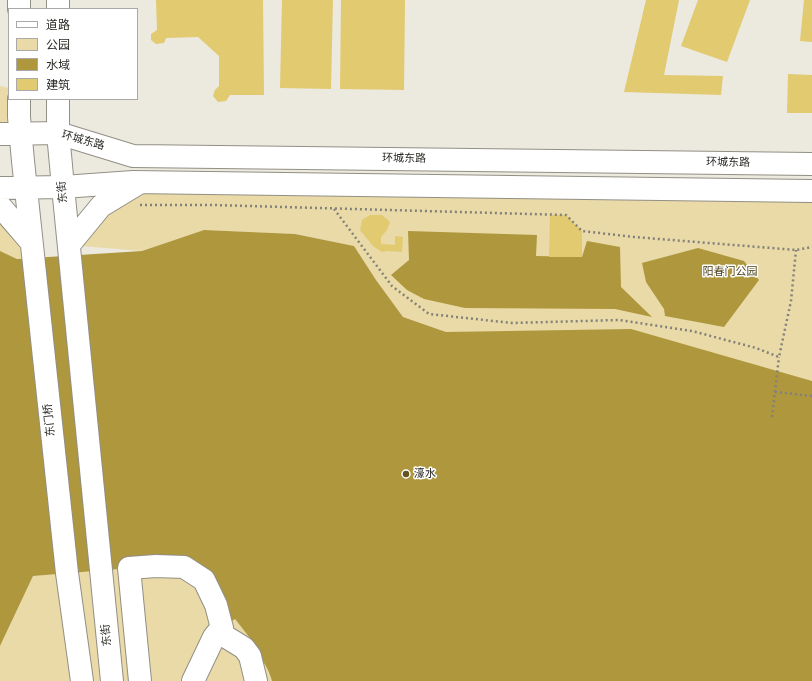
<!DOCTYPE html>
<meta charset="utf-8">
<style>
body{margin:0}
#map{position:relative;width:812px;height:681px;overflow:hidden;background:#ece9de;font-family:Jost,"Noto Sans SC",sans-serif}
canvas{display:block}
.legend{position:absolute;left:8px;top:8px;width:130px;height:92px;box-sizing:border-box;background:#fff;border:1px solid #a9a9a7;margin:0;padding:5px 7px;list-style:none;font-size:12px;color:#292824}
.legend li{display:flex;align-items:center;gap:8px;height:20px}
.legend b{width:20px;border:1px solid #a9a9a7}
</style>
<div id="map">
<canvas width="812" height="681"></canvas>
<ul class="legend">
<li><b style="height:5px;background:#fff"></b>道路</li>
<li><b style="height:11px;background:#e9daa7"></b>公园</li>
<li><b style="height:11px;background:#af973d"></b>水域</li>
<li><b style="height:11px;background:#e2ca71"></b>建筑</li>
</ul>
</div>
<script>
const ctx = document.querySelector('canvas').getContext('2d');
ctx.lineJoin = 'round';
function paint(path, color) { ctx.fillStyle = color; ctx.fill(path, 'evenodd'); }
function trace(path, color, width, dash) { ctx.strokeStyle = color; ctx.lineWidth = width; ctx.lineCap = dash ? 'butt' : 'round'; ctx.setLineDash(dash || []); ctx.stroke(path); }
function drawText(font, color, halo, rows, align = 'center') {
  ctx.font = font + ' Jost,"Noto Sans SC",sans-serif'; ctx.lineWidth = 3; ctx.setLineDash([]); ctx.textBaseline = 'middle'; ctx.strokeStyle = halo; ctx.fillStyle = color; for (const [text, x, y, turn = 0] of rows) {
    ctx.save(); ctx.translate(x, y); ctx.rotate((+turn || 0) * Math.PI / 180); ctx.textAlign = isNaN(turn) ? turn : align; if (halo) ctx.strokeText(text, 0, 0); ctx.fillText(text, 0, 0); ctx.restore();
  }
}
const green = new Path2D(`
 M0,86L9,88V99L19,117L0,135Z
 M141,182L812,191V381L486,332H446L403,317L376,280L354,246L295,234L204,230L142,251L69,245Z
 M0,206L33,256L17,259L0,251Z
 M156,566L184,567L223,628L235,619L253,642L250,647C261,658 268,666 272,681H0V646L33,576Z`);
const water = new Path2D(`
 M204,230L295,234L354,246L376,280L403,317L446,332L631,329L812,381V681H272C268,666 261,658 250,647L253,642L235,619L222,628L204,580L156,566L33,576L0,646V251L17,259L142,251Z
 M408,231L537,235L536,256L582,257L587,241L620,247L621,287L652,317L615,309L465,308L424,299L407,290L391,275L409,260Z
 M698,248L744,261L759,280L724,327L665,316L664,309L646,282L642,263Z`);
const building = new Path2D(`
 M156,0H263L264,95H230L226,101L218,102L213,96L215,90L219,86V56L198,37L166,38L164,43L156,44L151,40V34L157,30Z
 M282,0H333L331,89L280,88Z
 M341,0H405L404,90L340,89Z
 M646,0H679L664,75L723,76L721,95L624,92Z
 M698,0H750L727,62L681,46Z
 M804,0H812V42L800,41Z
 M788,74L812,75V113H787Z
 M370,215H382L390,222L387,230L381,237V244L395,245V236L403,237L402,252L388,251L382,252L373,246L360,230L362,220Z
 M550,215H566L582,231V257H549Z`);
const path = new Path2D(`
 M140,205H213L566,215L582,231L634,237L796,250L812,247
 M334,209L392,286L429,314L512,323L619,320L692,331L756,348L779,357L791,301L796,250
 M775,392L812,396
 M772,417L779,357`);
const minor = new Path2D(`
 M140,681L129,568L156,566L184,567L204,580L216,605L222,628L218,632
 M193,681L214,637L218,632L244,648L250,656L256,681`);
const major = new Path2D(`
 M19,0V9
 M58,9V0
 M19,99V117L23,161L67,573L82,681
 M58,99V133L63,187L112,681
 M0,134L58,133L133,156L812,164
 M0,188L63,187L133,182L812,191
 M0,206L31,242
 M69,245L101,206L139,183`);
const markers = [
 [406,474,4,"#635522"]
];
const streetNames = [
 ["环城东路",83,141,16],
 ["环城东路",404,159,1],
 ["环城东路",728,163,1],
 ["东街",63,192,-96],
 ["东门桥",50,420,-96],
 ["东街",107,635,-96]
];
const parkNames = [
 ["阳春门公园",730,272]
];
const poiNames = [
 ["濠水",414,474]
];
paint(green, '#e9daa7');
paint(water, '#af973d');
paint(building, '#e2ca71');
trace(minor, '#928f85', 24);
trace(major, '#928f85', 24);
trace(path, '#83817a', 2.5, [2, 3]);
trace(minor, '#fff', 22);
trace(major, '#fff', 22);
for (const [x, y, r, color] of markers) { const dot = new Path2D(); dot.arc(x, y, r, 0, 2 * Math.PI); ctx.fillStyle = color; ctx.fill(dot); trace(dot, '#fff', 1.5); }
drawText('11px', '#292824', '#fff', streetNames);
drawText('11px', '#4f451f', '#fff', parkNames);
drawText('11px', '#292824', '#fff', poiNames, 'left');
</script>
